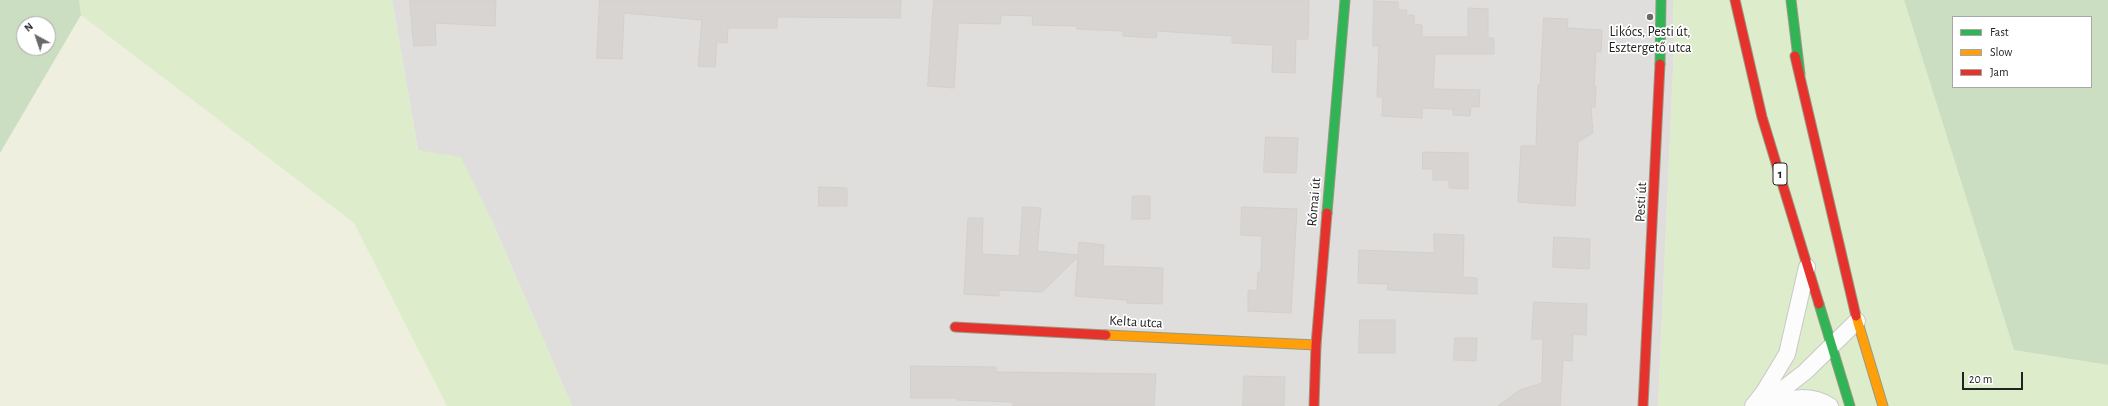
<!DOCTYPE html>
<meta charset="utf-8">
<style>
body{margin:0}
#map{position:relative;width:2108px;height:406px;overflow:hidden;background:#f0eeeb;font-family:"Alegreya Sans",sans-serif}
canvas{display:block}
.legend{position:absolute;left:1952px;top:16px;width:140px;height:72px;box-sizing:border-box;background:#fff;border:1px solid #a7a7a7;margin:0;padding:5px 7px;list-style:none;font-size:12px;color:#222}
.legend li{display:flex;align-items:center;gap:8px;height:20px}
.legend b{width:20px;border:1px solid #a7a7a7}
.north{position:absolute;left:16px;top:16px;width:40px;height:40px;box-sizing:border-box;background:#fff;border:1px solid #a7a7a7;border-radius:50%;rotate:320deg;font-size:11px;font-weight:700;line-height:16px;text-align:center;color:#222}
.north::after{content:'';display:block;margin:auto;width:14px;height:18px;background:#6a6968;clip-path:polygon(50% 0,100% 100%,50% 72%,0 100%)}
.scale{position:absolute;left:1962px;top:372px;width:61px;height:18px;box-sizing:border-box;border:2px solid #222;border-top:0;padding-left:5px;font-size:12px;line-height:14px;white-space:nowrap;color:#222;-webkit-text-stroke:3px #fff;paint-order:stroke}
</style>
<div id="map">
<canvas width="2108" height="406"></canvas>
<ul class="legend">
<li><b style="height:5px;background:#30b455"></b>Fast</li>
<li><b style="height:5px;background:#ff9f0a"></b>Slow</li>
<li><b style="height:5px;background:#e5322d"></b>Jam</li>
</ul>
<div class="north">N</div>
<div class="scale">20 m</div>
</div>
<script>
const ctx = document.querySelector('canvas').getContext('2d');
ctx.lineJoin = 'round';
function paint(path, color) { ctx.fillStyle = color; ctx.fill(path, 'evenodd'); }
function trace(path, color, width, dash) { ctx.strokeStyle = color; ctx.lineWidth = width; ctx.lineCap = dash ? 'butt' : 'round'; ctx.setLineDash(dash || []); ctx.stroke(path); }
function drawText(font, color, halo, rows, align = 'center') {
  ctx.font = font + ' "Alegreya Sans",sans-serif'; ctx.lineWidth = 3.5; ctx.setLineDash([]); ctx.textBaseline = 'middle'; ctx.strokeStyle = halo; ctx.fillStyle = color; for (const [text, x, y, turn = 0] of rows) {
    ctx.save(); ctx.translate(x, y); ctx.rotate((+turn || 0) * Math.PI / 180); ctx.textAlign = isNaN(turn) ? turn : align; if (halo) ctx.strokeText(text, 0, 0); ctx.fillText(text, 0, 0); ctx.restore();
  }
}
const residential = new Path2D(`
 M392,0H1673L1674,49L1658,406H572L492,221L418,150Z`);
const farmland = new Path2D(`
 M81,15L354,223L447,406H0V153Z`);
const grass = new Path2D(`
 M79,0H392L418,150L461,157L492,221L572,406H447L354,223L81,15Z
 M1673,0H1904L2014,350L2108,365V406H1658L1674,49Z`);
const forest = new Path2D(`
 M0,0H79L81,15L0,153ZM24,24H48V48H24Z
 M1904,0H2108V365L2014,350ZM1953,17H2091V87H1953Z`);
const building = new Path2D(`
 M410,0H496L495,26L435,23L436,45L414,46Z
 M600,0H901L900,18L777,17V28H728L727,43L717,42L715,67L698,66L702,20L624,13L622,59L597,58Z
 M934,0H1309L1308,39H1296L1295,73L1272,72L1273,45L1232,43V36L1157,31L1156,38L1123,36V31L1077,29V26L1032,25L1033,16L1001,15L1000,24L958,23L954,88L928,86Z
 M1374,1L1398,2V10H1407L1406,15H1414V24L1422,25V37H1468V8L1488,9V38H1494V54H1435L1433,89L1480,90L1479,107H1471L1470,116L1453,115V109L1422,108V118L1382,116L1383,97H1377L1379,46H1373Z
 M1544,18L1568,19L1567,28L1602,30L1601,52L1596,51L1594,86H1596L1595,107H1591L1593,133L1578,142L1575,206L1518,202L1521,146H1536L1538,85H1540Z
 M1266,137L1298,138L1296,173L1264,172Z
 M1423,152L1468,153V189L1449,188V180H1433V169H1423Z
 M819,187L847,188V206H819Z
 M1133,196H1150V219H1132Z
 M1023,207L1041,208L1037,251L1078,255L1079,242L1104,245L1103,266L1163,268L1162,304L1127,303V300L1075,296L1078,257L1042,292L999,290V296L964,294L968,218H983L982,254L1019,256Z
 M1242,207L1297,209L1291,313L1248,311V290L1257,291L1258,272H1261L1262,236L1241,235Z
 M1434,234L1464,235L1463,277L1477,278V294L1387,290L1388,284L1358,283L1359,250L1434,253Z
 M1554,237L1590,239L1589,269L1553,267Z
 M1534,302L1587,304L1586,335L1573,334L1572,361L1563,360L1560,406H1498L1520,390L1542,383L1543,339H1532Z
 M1360,320H1395V353H1359Z
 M1455,338H1477L1476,361L1454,360Z
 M911,366L996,367V372L1156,374L1154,406H1013V402L957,400V398H911Z
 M1244,376L1285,377L1284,406H1243Z`);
const street = new Path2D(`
 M1753,406L1764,392L1787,354L1807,267
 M1761,406L1805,372L1857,321
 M1770,406C1788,396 1813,395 1830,406`);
const fast = new Path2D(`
 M1791,0L1800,74
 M1660,64L1661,0
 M1327,213L1345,0
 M1819,304L1850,406`);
const slow = new Path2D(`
 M1856,316L1883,406
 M1106,335L1316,345`);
const jam = new Path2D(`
 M1735,0L1762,117L1819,304
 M1795,56L1856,316
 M955,327L1106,335
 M1314,406L1316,345L1327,213
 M1643,406L1660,64`);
const markers = [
 [1650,17,4,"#6a6968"]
];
const shields = [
 [1780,174,14]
];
const shieldNames = [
 ["1",1780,174]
];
const poiNames = [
 ["Likócs, Pesti út,",1650,32],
 ["Esztergető utca",1650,48]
];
const streetNames = [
 ["Római út",1314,202,-85],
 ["Pesti út",1641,202,-87],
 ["Kelta utca",1136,322,3]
];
paint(residential, '#dfdedc');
paint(farmland, '#efefdf');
paint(grass, '#ddeccb');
paint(forest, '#cbdec1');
paint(building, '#d7d4d2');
trace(building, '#d3d0cc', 1);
trace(street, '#c9c8c7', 18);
trace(fast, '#999a82', 11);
trace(slow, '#999a82', 11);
trace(jam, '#999a82', 11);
trace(street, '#fdfcfc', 16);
trace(fast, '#30b455', 9);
trace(slow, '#ff9f0a', 9);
trace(jam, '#e5322d', 9);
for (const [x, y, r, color] of markers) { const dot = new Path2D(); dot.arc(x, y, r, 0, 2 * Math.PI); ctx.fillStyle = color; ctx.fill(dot); trace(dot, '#fff', 1.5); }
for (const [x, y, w] of shields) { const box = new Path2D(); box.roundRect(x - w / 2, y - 11, w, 22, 3); ctx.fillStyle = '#fff'; ctx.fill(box); trace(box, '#222', 1); }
drawText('bold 13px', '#222', null, shieldNames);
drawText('14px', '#222', '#fff', poiNames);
drawText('14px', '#222', '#fff', streetNames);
</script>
